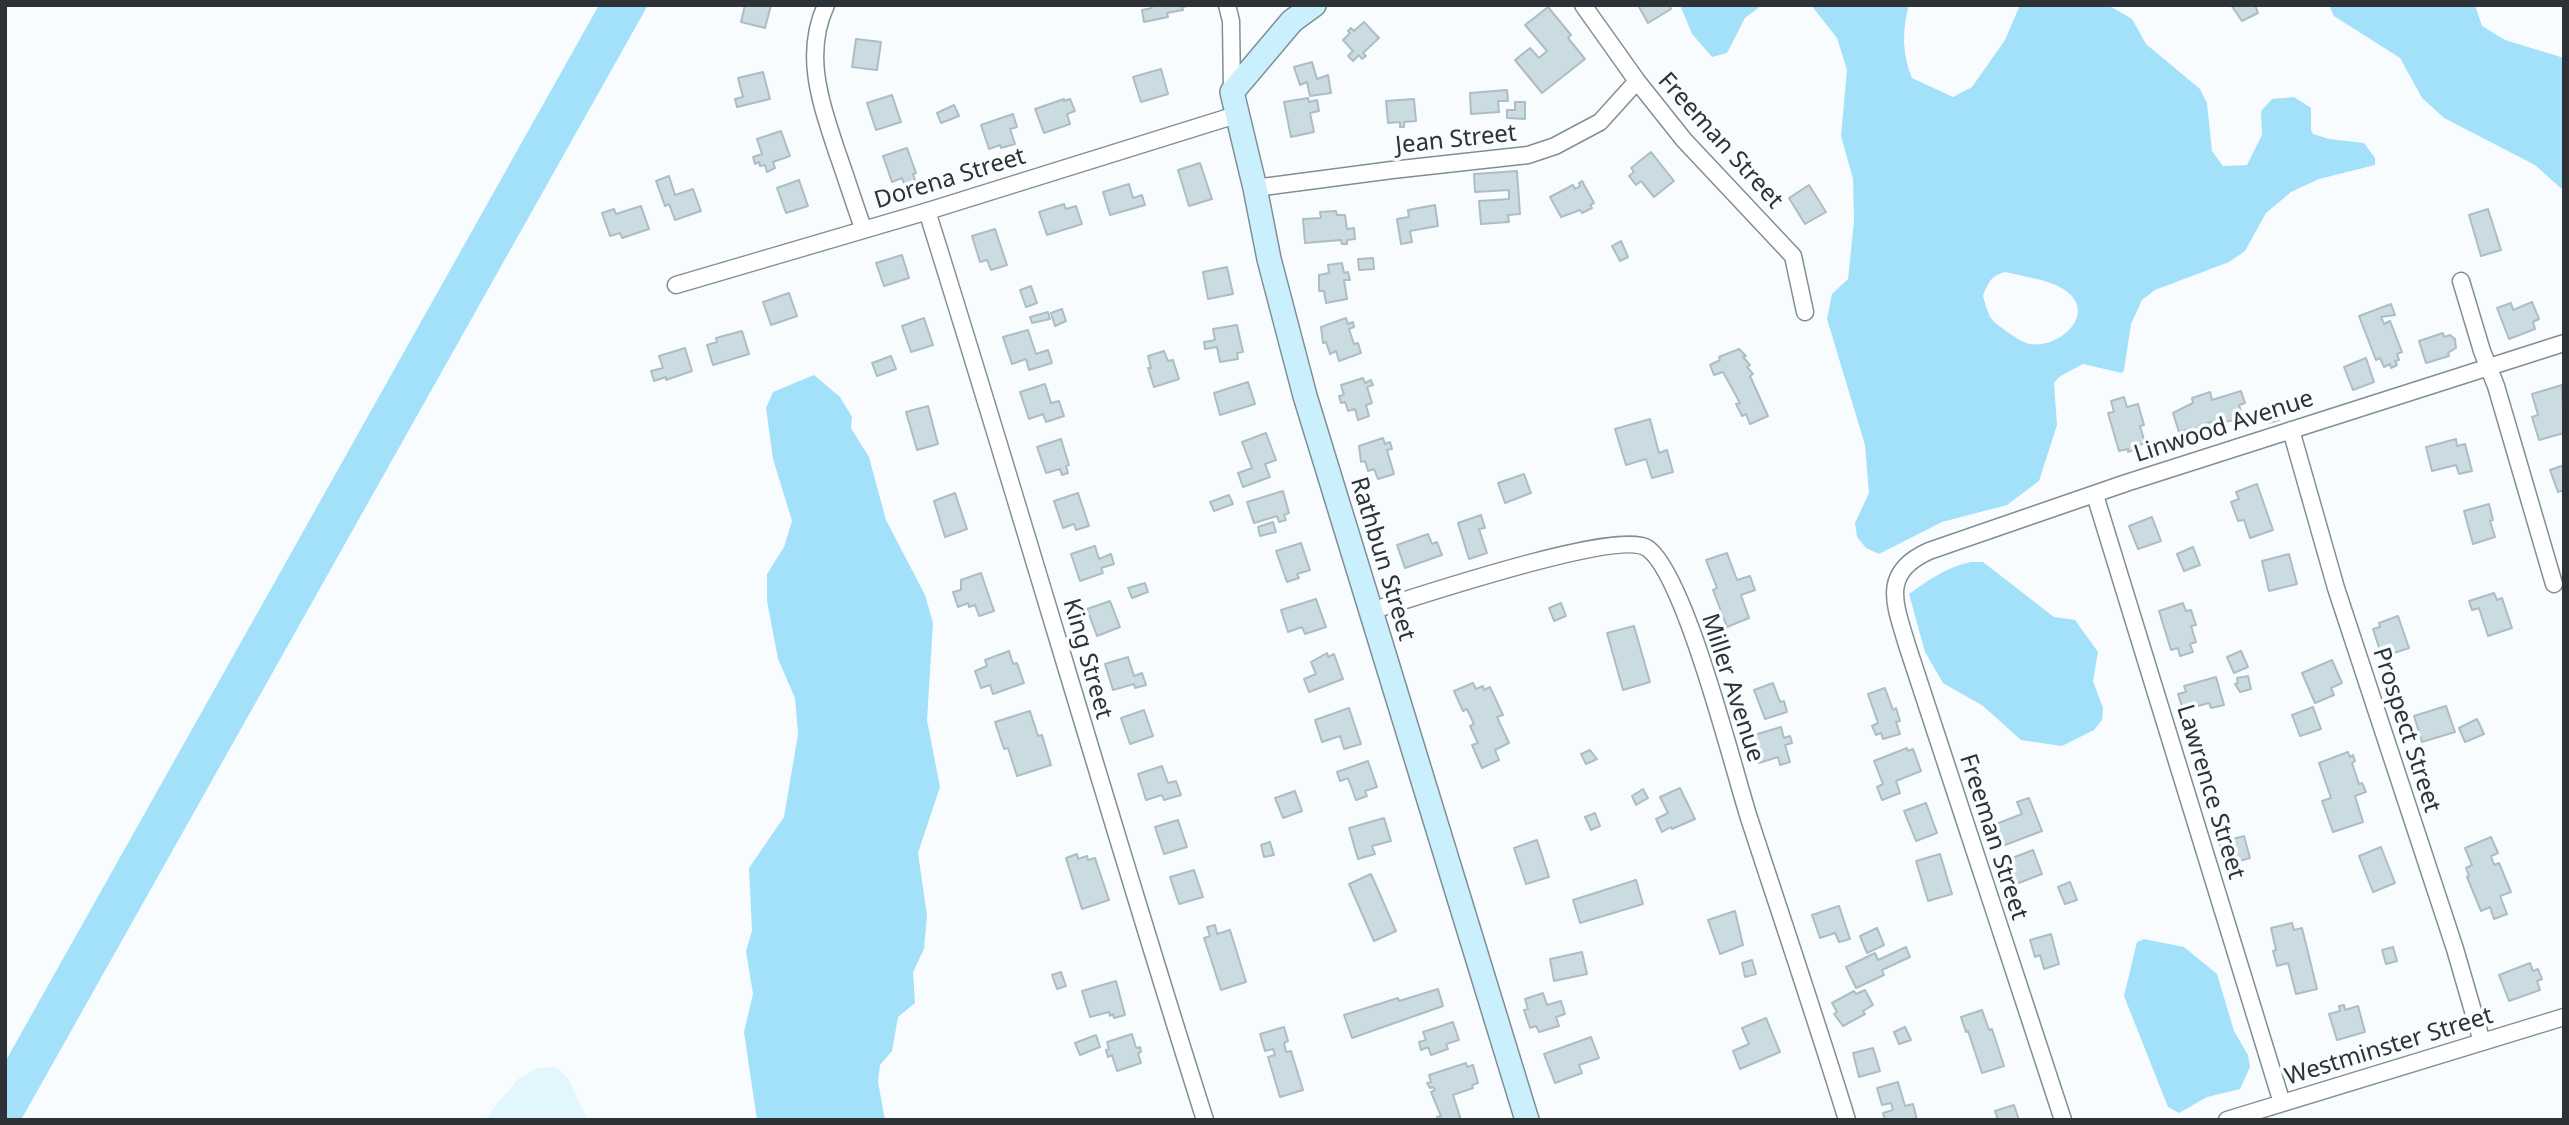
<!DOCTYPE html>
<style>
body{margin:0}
#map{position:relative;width:2569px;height:1125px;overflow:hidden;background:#f9fcfe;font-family:"Noto Sans",sans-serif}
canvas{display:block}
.frame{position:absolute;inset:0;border:7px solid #2c3235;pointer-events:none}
</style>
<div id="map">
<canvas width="2569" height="1125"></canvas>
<div class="frame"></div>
</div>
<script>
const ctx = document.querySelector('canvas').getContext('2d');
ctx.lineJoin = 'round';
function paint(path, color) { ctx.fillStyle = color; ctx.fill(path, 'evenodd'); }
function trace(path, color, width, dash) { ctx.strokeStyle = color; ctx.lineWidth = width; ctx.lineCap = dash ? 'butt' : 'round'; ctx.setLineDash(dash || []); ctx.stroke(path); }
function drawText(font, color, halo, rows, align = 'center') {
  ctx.font = font + ' "Noto Sans",sans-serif'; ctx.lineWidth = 7; ctx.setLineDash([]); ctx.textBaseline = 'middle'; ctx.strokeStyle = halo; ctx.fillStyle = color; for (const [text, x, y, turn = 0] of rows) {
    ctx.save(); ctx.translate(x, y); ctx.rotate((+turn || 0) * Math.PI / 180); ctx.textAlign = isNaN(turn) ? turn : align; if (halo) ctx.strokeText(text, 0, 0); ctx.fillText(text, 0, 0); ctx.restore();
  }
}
const built = new Path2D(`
 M555,1067L568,1078L588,1120H484L518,1079L537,1068Z`);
const green = new Path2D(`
 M599,5H648L21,1120H5V1062Z
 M1680,5H1762L1745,18L1727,53L1712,57L1692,34Z
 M1811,5H1909C1902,29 1902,55 1912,78L1953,97L1972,87L2005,40L2020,5L2110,6L2132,19L2146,44L2200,89L2207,103L2212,151L2223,166L2247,165L2262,135L2261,111L2272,99L2294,97L2311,108V130L2313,134L2329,139L2364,143L2375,158V165L2319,179L2291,192L2266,213L2245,251L2229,262L2155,290L2142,300L2131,324L2124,370L2122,373L2083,364L2059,377L2054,383L2057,425L2039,481L2007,505L1942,522L1879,554L1866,548L1857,537L1855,523L1869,493L1865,445L1827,319L1832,294L1848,279L1854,221L1853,179L1841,136L1847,70L1837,38ZM2006,272C2023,277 2048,279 2063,289C2100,312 2060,349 2030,344C2022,343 2012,335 2006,331C2001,327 1993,322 1990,317C1987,310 1985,303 1983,296C1988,283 1991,275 2006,272Z
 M2329,5H2475L2482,26L2505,40L2564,58V191L2535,165L2444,118L2422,98L2400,58L2334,16Z
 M814,375L840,397L852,417L851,428L869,457L886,520L925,595L933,623L927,720L940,787L918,853L927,915L924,949L913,972L915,1003L898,1017L892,1051L880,1065L878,1082L885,1120H757L744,1032L753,994L746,951L752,931L749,868L784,817L798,734L795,698L778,659L767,601V574L784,547L792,521L773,459L766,408L773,392Z
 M1971,562H1983L2054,617L2075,620L2098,652L2093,681L2103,708L2102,720L2094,730L2062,746L2021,740L1983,706L1943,683L1925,652L1909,594C1929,580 1946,567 1971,562Z
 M2144,939L2184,947L2217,974L2234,1031L2248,1055L2250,1067L2240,1089L2207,1097L2179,1113L2168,1107L2124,996L2137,942Z`);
const building = new Path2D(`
 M745,5H771L765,28L741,22Z
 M1151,5H1188V6L1182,7L1183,10L1167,13L1168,17L1144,22L1142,10L1152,8Z
 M1638,5H1669L1671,9L1648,23Z
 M2231,5H2255L2258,13L2242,21Z
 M1548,7L1571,35L1568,38L1585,59L1542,93L1515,60L1530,48L1539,58L1547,51L1525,25Z
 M1364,22L1379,38L1363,53L1366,56L1362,59L1359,55L1353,61L1348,56L1353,51L1343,40L1350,33L1348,31L1351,28L1354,31Z
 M856,39L881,42L877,70L852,67Z
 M1312,62L1317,79L1328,75L1331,93L1310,96L1307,82L1300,85L1294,67Z
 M1161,69L1168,94L1141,102L1133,77Z
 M763,72L770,99L737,107L735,99L743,97L738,78Z
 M1507,90L1508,101H1498L1499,112L1471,114L1470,93Z
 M892,95L901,122L876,130L867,103Z
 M1308,98L1309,102L1317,100L1319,111L1310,113L1314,132L1291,137L1284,102Z
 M1064,99V101L1070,99L1075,111L1067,114L1070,124L1044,133L1035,109Z
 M1414,99L1416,121L1404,122V127H1400V122L1388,123L1386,101Z
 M1515,102H1525V119L1507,118V110H1515Z
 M954,105L959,116L941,123L937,113Z
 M1013,114L1017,127L1010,129L1015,144L1001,148L1000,145L989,149L981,125Z
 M781,131L790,156L773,162L775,168L767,172L765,165L760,166L759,162L755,164L753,157L762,154L757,139Z
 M907,148L916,173L913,174L916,183L905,186L902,178L892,182L883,156Z
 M1651,152L1674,181L1654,197L1641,181L1636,185L1629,176L1634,172L1631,168Z
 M1200,163L1212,199L1189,206L1178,170Z
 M1517,171L1520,214L1508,215L1509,222L1481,224L1479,201L1509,199V190L1475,192L1474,174Z
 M669,176L675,195L693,189L701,211L675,220L669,204L665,206L656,181Z
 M799,180L808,206L786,213L777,188Z
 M1582,181L1594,203L1590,205L1592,208L1582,213L1580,210L1561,217L1550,197L1573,185L1575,189L1580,186L1579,183Z
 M1129,184L1133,198L1142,195L1145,205L1110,215L1103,192Z
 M1809,185L1826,212L1805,224L1789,198Z
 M1064,204L1066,209L1076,206L1082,224L1047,235L1039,212Z
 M1435,205L1438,226L1410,231L1412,242L1401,244L1397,219L1409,217L1408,210Z
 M641,206L649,229L622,238L620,233L610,236L602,213L614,209L616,214Z
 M2488,209L2501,250L2481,256L2469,215Z
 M1336,211L1337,215H1345L1347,229L1354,228L1355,239L1347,240V244H1342L1341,240L1305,243L1303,219L1321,218L1320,212Z
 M995,229L1007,265L991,270L987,260L980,262L972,236Z
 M1621,241L1628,257L1620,261L1612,246Z
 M902,255L909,278L884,286L876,263Z
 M1373,258L1374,269L1359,270L1358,259Z
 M1342,263L1344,273L1348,272L1350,280H1344L1347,299L1326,303L1324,291H1319V275L1329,273L1328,265Z
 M1227,267L1233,294L1208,299L1203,272Z
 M1031,286L1037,303L1026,307L1020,290Z
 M789,293L797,316L771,325L763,302Z
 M2532,302L2539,319L2533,322L2535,329L2509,339L2497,308L2511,303L2513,310Z
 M2391,304L2395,315L2381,317L2384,324L2390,321L2402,352L2397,354L2399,360L2395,361L2397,365L2391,368L2390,364L2384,367L2380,358L2376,360L2359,316Z
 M1062,309L1066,321L1055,326L1051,313Z
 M1048,312L1050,319L1032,323L1030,317Z
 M924,318L933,345L911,352L902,326Z
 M1346,318L1348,324L1353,322L1354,327L1349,329L1354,344L1358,343L1361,353L1339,361L1336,351L1330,354L1326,342L1323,343L1321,327Z
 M1237,325L1243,352L1237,353L1238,359L1220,362L1217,347L1205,349L1204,342L1215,340L1213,329Z
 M1028,330L1036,354L1048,350L1052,363L1029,370L1026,359L1012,364L1003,337Z
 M742,331L749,354L713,365L707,345L717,342L716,338Z
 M2443,333L2444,337L2450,335L2455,339L2456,348L2448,353L2449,356L2426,363L2419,341Z
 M685,348L692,371L666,380V377L654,381L651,371L663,368L659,356Z
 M1739,349L1746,356L1743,357L1750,365L1747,367L1753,374L1750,376L1768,416L1750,424L1746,414L1742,416L1736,404L1740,403L1723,372L1714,375L1710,365L1720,360L1719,357Z
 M1164,351L1168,361L1173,360L1179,379L1154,387L1148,368H1151L1148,356Z
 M891,356L896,369L877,376L872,363Z
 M2366,358L2374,382L2353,390L2344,367Z
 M1363,378L1365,383L1371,380L1373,385L1367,387L1372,403L1366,405L1369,416L1358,420L1355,409L1348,411L1345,402L1341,403L1339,396L1344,395L1341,385Z
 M1248,382L1255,404L1220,415L1214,393Z
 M1045,384L1051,403L1059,401L1064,416L1046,422L1043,414L1029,419L1020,392Z
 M2562,385L2564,433L2539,440L2532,417L2538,415L2532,394Z
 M2241,391L2245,403L2239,405L2242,414L2233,416L2234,420L2225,422L2224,418L2199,426L2200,430L2192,433L2191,428L2179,432L2173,413L2193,403L2192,398L2210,392L2212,400Z
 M2124,397L2127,407L2138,404L2144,425L2140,426L2145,443L2133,447L2134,450L2128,452V449L2119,451L2108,413L2114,412L2111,401Z
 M2274,403L2279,420L2269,423L2263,406Z
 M928,406L938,444L917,450L906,412Z
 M1650,419L1659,453L1667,450L1673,472L1652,478L1646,459L1626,465L1615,429Z
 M1266,433L1276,460L1265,464L1270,477L1243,487L1238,473L1252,468L1242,442Z
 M1383,438L1385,444L1390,442L1392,449L1387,450L1394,474L1378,479L1374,469L1368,471L1365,461L1361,462L1359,446Z
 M1061,439L1069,465L1066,466L1068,473L1062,475L1060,469L1046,473L1037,447Z
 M2456,439L2457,446L2465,444L2472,471L2459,474L2456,465L2432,471L2426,447Z
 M2564,465V490L2558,492L2550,470Z
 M1524,474L1531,493L1505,503L1498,483Z
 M2257,484L2273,530L2250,538L2244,520L2238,521L2231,502L2239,499L2236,492Z
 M1283,491L1289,513L1284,515L1286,520L1279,522L1277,516L1254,523L1247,502Z
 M955,493L967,529L945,537L934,501Z
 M1078,493L1089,526L1076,530L1074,524L1063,528L1054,501Z
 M1229,495L1233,504L1214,511L1210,502Z
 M2489,504L2493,520L2490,521L2495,537L2473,544L2464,511Z
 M1481,515L1485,528L1479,529L1487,553L1469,559L1458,523Z
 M2152,517L2161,541L2138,549L2129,526Z
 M1273,522L1276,532L1260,536L1258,527Z
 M1428,534L1432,544L1437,542L1442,555L1405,568L1397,545Z
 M1301,543L1310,570L1297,574L1299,578L1287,582L1276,551Z
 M1095,546L1099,559L1111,554L1114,564L1101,568L1103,573L1080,581L1071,554Z
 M2193,547L2200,565L2184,571L2177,554Z
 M1727,553L1737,580L1750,576L1755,590L1741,595L1749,618L1727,627L1713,590L1717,588L1706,560Z
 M2289,554L2297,584L2269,591L2262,561Z
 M981,573L994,611L979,616L975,605L969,607L968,603L958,607L953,592L961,590V580Z
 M1145,583L1148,592L1132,598L1128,588Z
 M2494,593L2497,600L2502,598L2512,628L2488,636L2479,608L2472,610L2469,601Z
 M1316,599L1326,627L1305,634L1302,627L1288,632L1281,610Z
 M1110,601L1120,627L1097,636L1087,609Z
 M1561,603L1566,616L1554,621L1549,608Z
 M2183,603L2186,611L2191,610L2196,625L2191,626L2196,642L2190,644L2193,652L2180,656L2178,648L2171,650L2159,611Z
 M2398,616L2409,648L2382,657L2373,629L2380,627L2379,623Z
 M1634,626L1650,682L1623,690L1607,633Z
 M1009,651L1013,664L1017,663L1024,683L993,694L990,685L981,688L975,671L987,666L985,660Z
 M2241,651L2248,667L2234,673L2227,657Z
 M1327,653L1328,657L1334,654L1343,679L1309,692L1304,679L1316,674L1311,662Z
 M1128,657L1134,676L1142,673L1146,685L1135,688L1134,684L1113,690L1105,664Z
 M2332,660L2342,683L2331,688L2334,695L2315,703L2302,673Z
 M2248,676L2251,689L2240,692L2235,684L2238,683L2237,678Z
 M2216,677L2224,705L2211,708L2209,703L2183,710L2178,694L2186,692L2184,686Z
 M1473,683L1476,689L1483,686L1484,690L1490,687L1503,715L1497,717L1509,743L1495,750L1499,760L1482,768L1472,745L1478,743L1470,726L1474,724L1467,709L1463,711L1454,691Z
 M1773,683L1780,702L1784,701L1787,712L1765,719L1754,690Z
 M1885,688L1893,710L1896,708L1900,721L1896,722L1900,734L1883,739L1881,733L1876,735L1872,726L1878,723L1868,694Z
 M2446,706L2455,732L2422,742L2414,716Z
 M2313,707L2321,729L2300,736L2292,715Z
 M1349,708L1361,744L1344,749L1340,736L1322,742L1315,720Z
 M1144,710L1153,736L1130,744L1121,718Z
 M1030,711L1038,736L1042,735L1051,765L1017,776L1008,748L1004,749L995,722Z
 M2477,719L2484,734L2465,742L2459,728Z
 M1781,727L1784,738L1790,736L1792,743L1785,745L1790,762L1780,765L1778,757L1759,763L1753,742L1756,741L1754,735Z
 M1907,748L1908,751L1913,749L1921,771L1896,781L1900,793L1882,800L1877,787L1883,784L1874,761Z
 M1590,750L1597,759L1586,764L1581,754Z
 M2348,752L2350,757L2353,755L2355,761L2352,763L2359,784L2362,783L2366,792L2355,796L2363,822L2333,832L2322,801L2331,798L2319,763Z
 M1368,761L1377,787L1365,791L1367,796L1356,800L1348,778L1340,781L1337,772Z
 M1162,766L1168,783L1176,781L1181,795L1164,800L1162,795L1146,800L1138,774Z
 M1680,788L1695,819L1672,829L1671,827L1662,832L1656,819L1668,813L1660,797Z
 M1643,789L1648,798L1636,805L1632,796Z
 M1295,791L1302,811L1283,818L1275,798Z
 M2029,798L2042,831L2005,845L1996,824L2022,814L2017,802Z
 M1926,803L1937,833L1916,841L1904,811Z
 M1595,813L1600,826L1591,830L1585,817Z
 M1384,818L1391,841L1372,846L1375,854L1358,859L1349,828Z
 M1178,820L1187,847L1164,854L1155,827Z
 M2244,836L2250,858L2226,865L2219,843Z
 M2491,837L2498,853L2491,856L2494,865L2499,863L2511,892L2500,896L2507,914L2494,919L2490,907L2481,911L2467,877L2469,876L2466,868L2472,865L2465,848Z
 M1537,840L1549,877L1526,884L1514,848Z
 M1270,842L1274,855L1264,857L1261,845Z
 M2381,847L2395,883L2373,892L2359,856Z
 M2033,850L2042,874L2016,884L2007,860Z
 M1077,854L1078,859L1087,856L1088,860L1095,858L1109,900L1082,909L1066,858Z
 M1940,854L1952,894L1928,901L1916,861Z
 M1194,870L1203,897L1179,904L1170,877Z
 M1371,874L1396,931L1374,941L1349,884Z
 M1636,880L1643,904L1580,923L1573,900Z
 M2070,882L2077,900L2065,904L2058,887Z
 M1839,906L1850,939L1839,942L1835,933L1820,938L1812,915Z
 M1735,911L1743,945L1720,954L1708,920Z
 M2292,923L2294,930L2302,928L2317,989L2296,994L2288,963L2277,966L2273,951L2276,950L2271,928Z
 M1215,925L1217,934L1230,930L1246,982L1221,990L1204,938L1210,936L1207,927Z
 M1877,928L1884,945L1867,953L1860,936Z
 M2051,934L2059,964L2044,969L2040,955L2035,957L2030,940Z
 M1906,947L1910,957L1882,970L1884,975L1856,988L1846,967L1875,953L1878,960Z
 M2393,947L2397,961L2386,964L2382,950Z
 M1582,952L1587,974L1554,981L1550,959Z
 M1752,960L1756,974L1745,977L1742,963Z
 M2530,963L2533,971L2538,969L2542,979L2537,981L2540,990L2509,1001L2499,975Z
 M1061,972L1066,986L1057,989L1052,975Z
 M1116,981L1125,1015L1114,1018L1113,1014L1110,1016L1109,1012L1090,1017L1082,991Z
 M1438,989L1443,1006L1352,1038L1344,1015L1398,998L1399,1001Z
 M1865,990L1873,1005L1863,1011L1865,1014L1843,1026L1834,1014L1837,1012L1832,1003L1854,991L1856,994Z
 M1543,993L1547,1005L1561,1001L1565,1014L1556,1017L1559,1026L1539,1032L1536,1026L1530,1028L1524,1010L1528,1009L1525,999Z
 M2344,1005L2345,1010L2358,1006L2365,1032L2337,1040L2329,1014L2340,1011L2339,1006Z
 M1982,1010L1989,1030L1992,1029L2004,1066L1982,1073L1968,1031L1966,1032L1961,1017Z
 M1766,1018L1780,1052L1740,1069L1733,1051L1749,1044L1742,1028Z
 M1453,1022L1459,1040L1446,1044L1448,1049L1431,1055L1428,1047L1421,1050L1419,1042L1426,1040L1423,1032Z
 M1284,1027L1288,1041L1284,1043L1286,1052L1291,1051L1303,1090L1280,1097L1268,1057L1275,1055L1273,1049L1265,1051L1260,1034Z
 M1905,1027L1911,1040L1899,1044L1894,1032Z
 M1132,1034L1136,1048L1140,1047L1141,1052L1138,1053L1141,1063L1117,1071L1112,1055L1108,1057L1106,1050L1109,1049L1107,1042Z
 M1096,1035L1100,1047L1080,1055L1075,1043Z
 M1591,1037L1599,1058L1579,1065L1582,1073L1555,1083L1544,1054Z
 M1873,1048L1880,1071L1859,1077L1853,1053Z
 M1466,1063L1467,1067L1473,1065L1478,1083L1472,1085L1473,1088L1453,1095L1461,1120H1438L1437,1117L1441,1116L1431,1092L1435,1090L1433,1087L1430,1088L1427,1083L1431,1082L1429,1075Z
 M1898,1082L1905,1106L1913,1104L1917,1120H1885L1883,1113L1893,1110L1891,1103L1882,1105L1877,1088Z
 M2014,1105L2019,1120H1998L1995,1111Z`);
const street = new Path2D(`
 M826,5C803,55 821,103 837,152C846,177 854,203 863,228
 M1227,5L1231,21L1232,92
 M1583,5L1637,81L1684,140L1793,256L1805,312
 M1255,188L1392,170L1528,155L1555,146L1600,122L1637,81
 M927,211C1022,513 1109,818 1205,1120
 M2461,281L2482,351L2496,386L2554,584
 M676,285L928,211L1236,115
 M2291,430L2336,588L2455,949L2482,1042
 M2095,495L2282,1103
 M1371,611C1413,598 1617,529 1647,548C1685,573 1733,768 1749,818C1782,919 1816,1019 1847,1120
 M2063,1120L1907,645C1895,604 1880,573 1929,551L2126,483L2564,343
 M2227,1120L2564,1017`);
const secondary = new Path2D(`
 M1314,5L1292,21L1232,92L1255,188L1269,259L1305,396L1527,1120`);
const streetNames = [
 ["Jean Street",1456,140,-6],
 ["Freeman Street",1720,141,48],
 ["Dorena Street",950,179,-17],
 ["Linwood Avenue",2224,427,-18],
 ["Rathbun Street",1382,559,73],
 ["King Street",1087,659,74],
 ["Miller Avenue",1732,688,72],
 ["Prospect Street",2406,730,72],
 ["Lawrence Street",2210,792,73],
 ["Freeman Street",1993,837,72],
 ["Westminster Street",2389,1047,-17]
];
paint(built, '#e2f6fe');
paint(green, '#a3e1fa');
paint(building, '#cbdbe2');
trace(building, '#adbdc4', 2);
trace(street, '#808f95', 19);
trace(secondary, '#808f95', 26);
trace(street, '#fff', 16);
trace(secondary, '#caf0fe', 23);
drawText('24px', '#2c3235', '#f9fcfe', streetNames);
</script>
